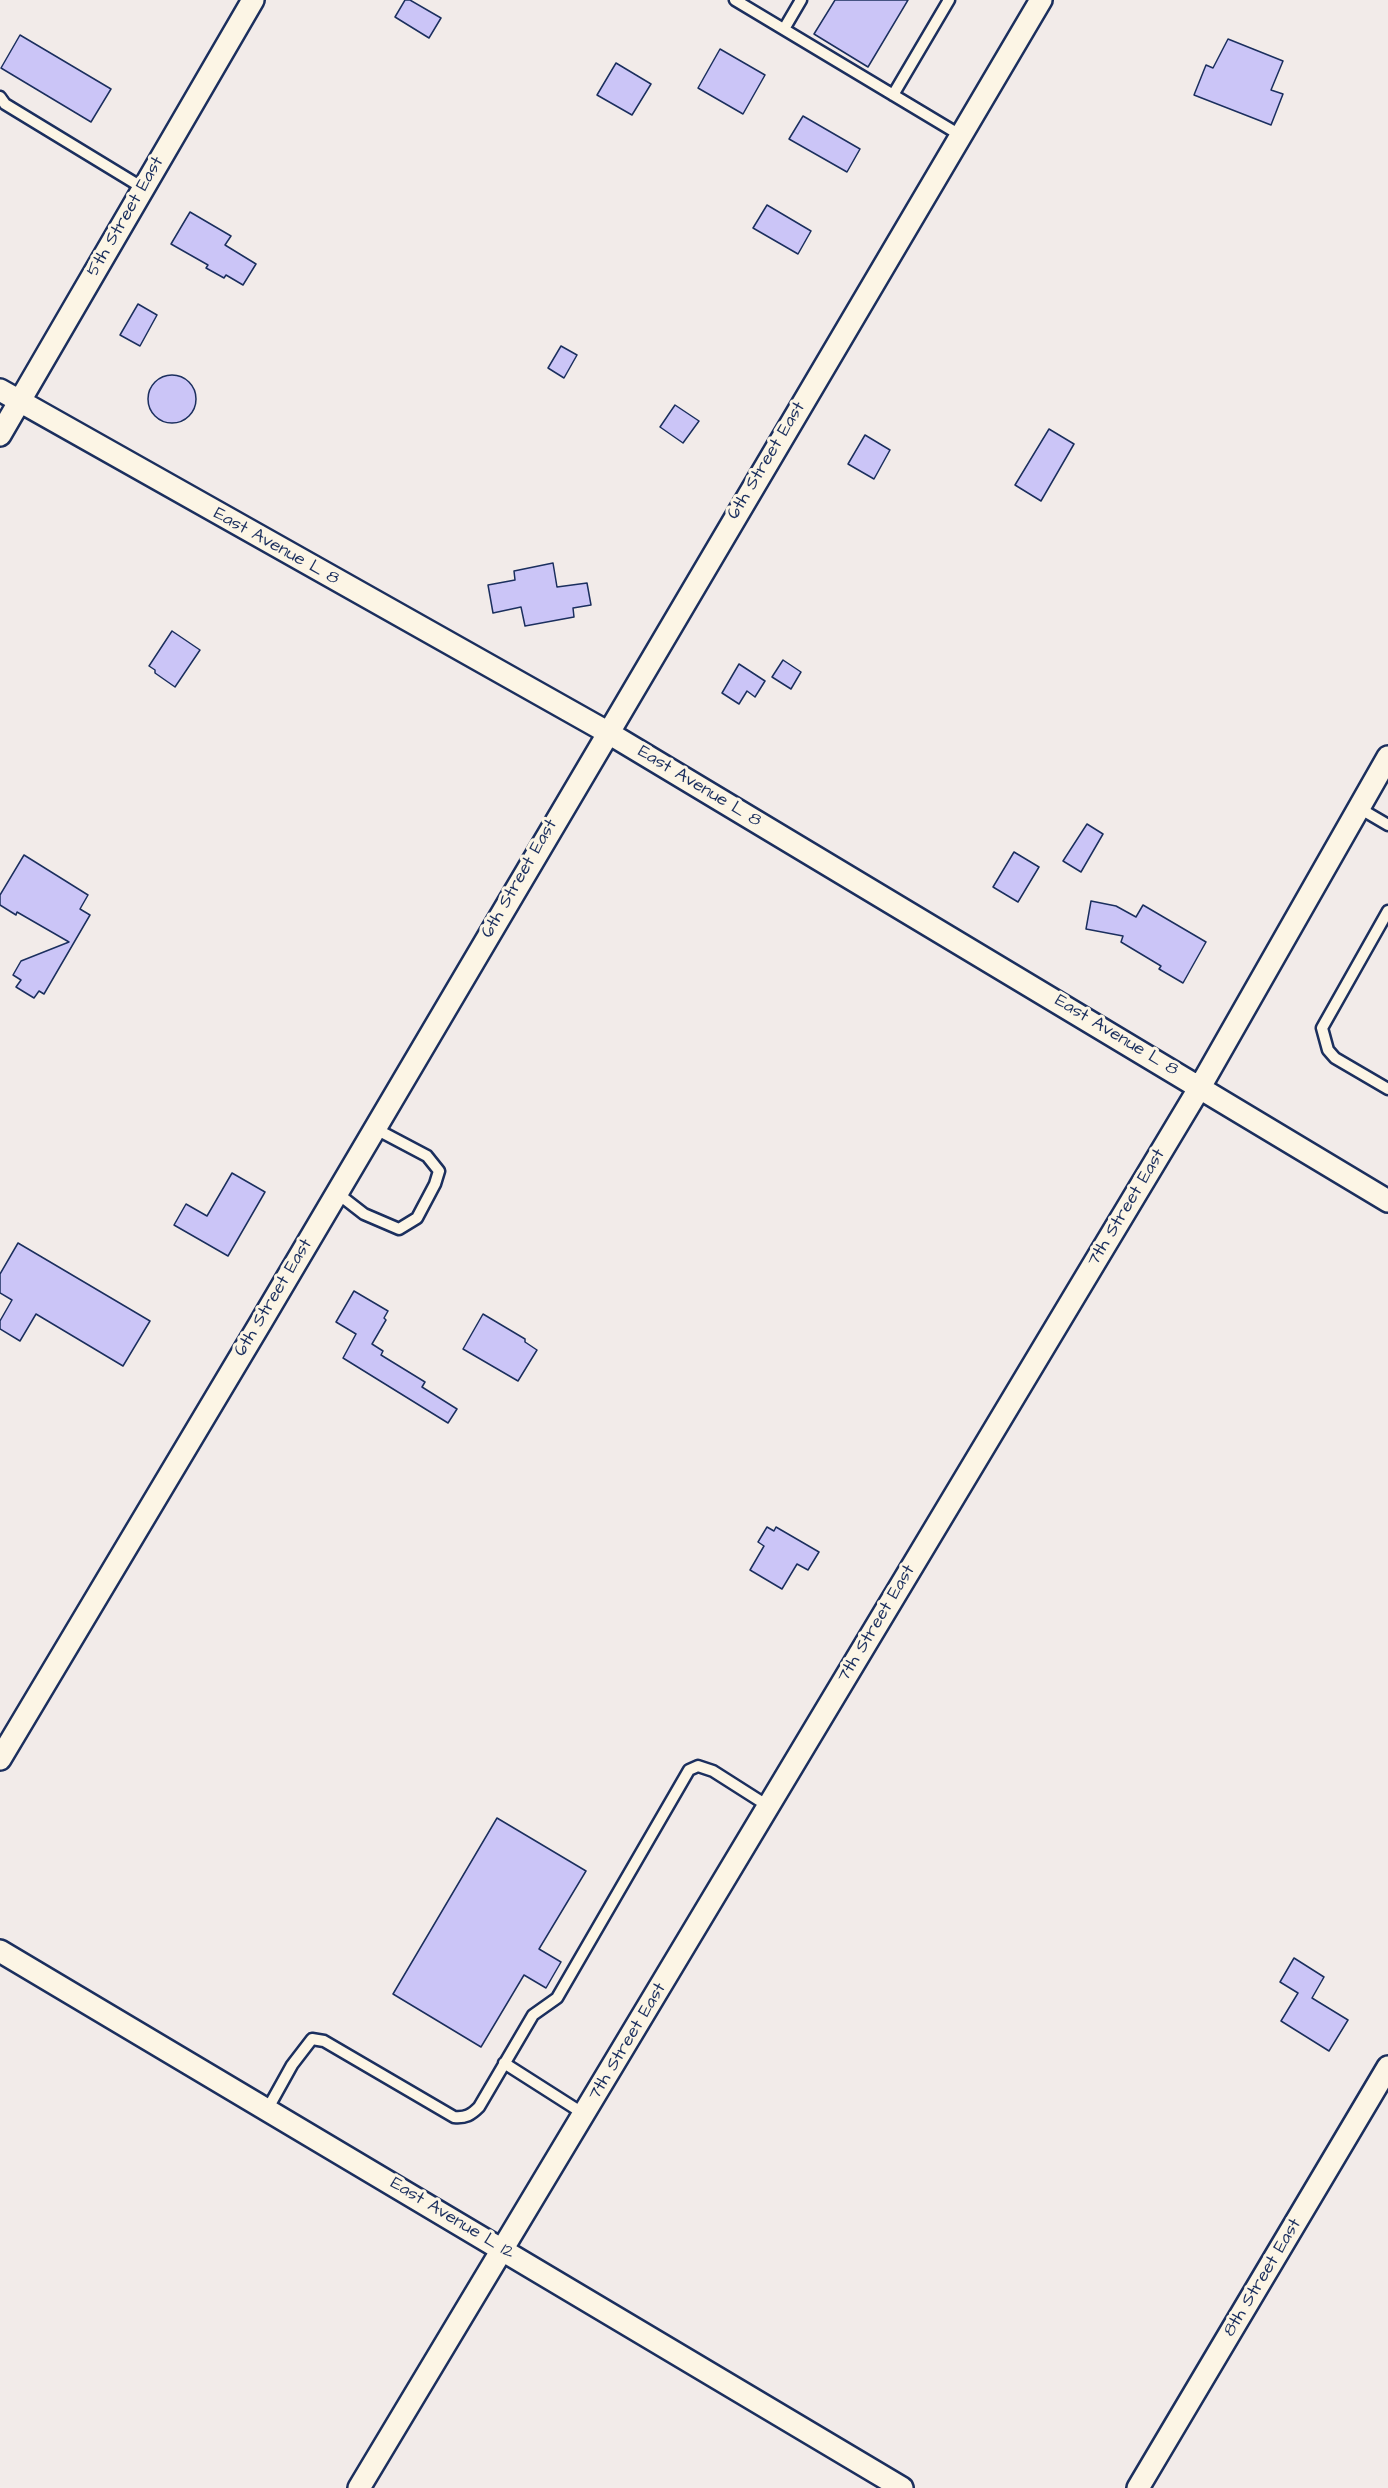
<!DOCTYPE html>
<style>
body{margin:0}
canvas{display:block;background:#f2ebe9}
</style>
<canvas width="1388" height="2488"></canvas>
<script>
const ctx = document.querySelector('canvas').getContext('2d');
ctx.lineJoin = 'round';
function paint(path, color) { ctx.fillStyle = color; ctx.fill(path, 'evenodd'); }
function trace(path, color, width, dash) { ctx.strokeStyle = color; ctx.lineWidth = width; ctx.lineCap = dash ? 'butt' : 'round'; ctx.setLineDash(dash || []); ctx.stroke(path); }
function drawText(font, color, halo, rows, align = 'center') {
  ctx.font = font + ' "Architects Daughter",sans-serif'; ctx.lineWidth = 6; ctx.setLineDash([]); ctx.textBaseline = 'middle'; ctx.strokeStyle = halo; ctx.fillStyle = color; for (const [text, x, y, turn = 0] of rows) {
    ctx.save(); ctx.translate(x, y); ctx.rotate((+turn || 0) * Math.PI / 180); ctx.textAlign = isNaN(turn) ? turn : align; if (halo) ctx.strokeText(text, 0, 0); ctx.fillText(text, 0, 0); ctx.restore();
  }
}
const building = new Path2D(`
 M405,0H410L441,18L429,38L395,17Z
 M835,0H908L868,67L814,34Z
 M20,35L111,89L91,122L1,68Z
 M1228,39L1283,61L1271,90L1283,94L1271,125L1194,95L1206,65L1213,68Z
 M720,49L765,75L743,114L698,88Z
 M616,63L651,84L632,115L597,95Z
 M803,116L860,149L847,172L789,139Z
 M767,205L811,231L798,254L753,228Z
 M190,212L231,236L225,245L256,264L243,285L226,275L224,278L206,268L208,265L171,244Z
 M138,304L157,315L140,346L120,335Z
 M561,346L577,355L564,378L548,368Z
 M148 399a24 24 0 1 1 48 0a24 24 0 1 1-48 0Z
 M675,405L699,421L683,443L660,427Z
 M1049,429L1074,444L1041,501L1015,485Z
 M865,435L890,450L874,479L848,464Z
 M553,563L557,587L587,583L591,605L573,608L574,617L525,626L521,607L493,613L488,585L515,580L514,571Z
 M172,631L200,650L175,687L155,673V670L149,666Z
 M783,660L801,672L791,689L772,677Z
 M739,664L765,681L755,697L747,691L739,704L722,693Z
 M1087,824L1103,834L1081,872L1063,861Z
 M1014,852L1039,867L1018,902L993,887Z
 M24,855L88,895L80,909L90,915L44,994L39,991L34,998L16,987L21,980L13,975L21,961L69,942L17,912L16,915L0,905V895Z
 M1091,901L1116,906L1136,917L1143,905L1206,942L1183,983L1159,969L1161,966L1121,942L1123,936L1086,929Z
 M232,1173L265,1192L228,1256L174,1225L186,1204L207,1216Z
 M18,1243L150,1321L123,1366L36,1314L20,1341L0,1329V1321L12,1300L0,1293V1274Z
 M354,1291L388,1311L384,1318L386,1320L372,1344L383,1351L381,1355L425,1382L422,1387L457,1409L448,1423L343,1358L356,1334L336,1322Z
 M483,1314L525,1339V1342L537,1350L518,1381L463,1349Z
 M767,1527L774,1531L776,1527L819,1552L808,1570L797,1564L782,1589L750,1570L764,1546L758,1542Z
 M497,1818L586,1871L539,1949L561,1962L546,1988L524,1975L481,2047L393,1994Z
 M1294,1958L1324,1977L1312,1998L1348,2020L1329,2051L1281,2021L1298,1993L1280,1982Z`);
const service = new Path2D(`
 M735,0L960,135
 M784,29L801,0
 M893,95L949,0
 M0,97L5,104L143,188
 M1359,808L1388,825
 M1388,911L1322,1028L1328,1050L1335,1058L1388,1089
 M337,1193L364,1214L399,1229L417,1218L435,1184L439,1171L427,1156L374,1128
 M504,2063L584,2114
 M267,2110L292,2065L312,2039L324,2041L454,2117C466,2118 471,2115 479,2107L533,2015L557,1998L689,1770L698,1766L713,1771L768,1806`);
const minor = new Path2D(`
 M0,390L607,732L1388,1201
 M0,435L253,0
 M0,1759L261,1322L1041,0
 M0,1951L902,2488
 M359,2488L1200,1087L1388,757
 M1138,2488L1388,2067`);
const streetNames = [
 ["5th Street East",126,217,-60],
 ["6th Street East",767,461,-59],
 ["East Avenue L 8",276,547,29],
 ["East Avenue L 8",699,787,31],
 ["6th Street East",520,879,-60],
 ["East Avenue L 8",1116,1036,31],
 ["7th Street East",1127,1208,-59],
 ["6th Street East",274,1298,-59],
 ["7th Street East",877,1624,-59],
 ["7th Street East",628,2042,-59],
 ["East Avenue L 12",452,2219,31],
 ["8th Street East",1263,2278,-59]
];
paint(building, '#cbc5f7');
trace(building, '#1b2f5e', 1.5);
trace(service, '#1b2f5e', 15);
trace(minor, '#1b2f5e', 26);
trace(service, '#fcf5e5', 10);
trace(minor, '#fcf5e5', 21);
drawText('18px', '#1b2f5e', '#fcf5e5', streetNames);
</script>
